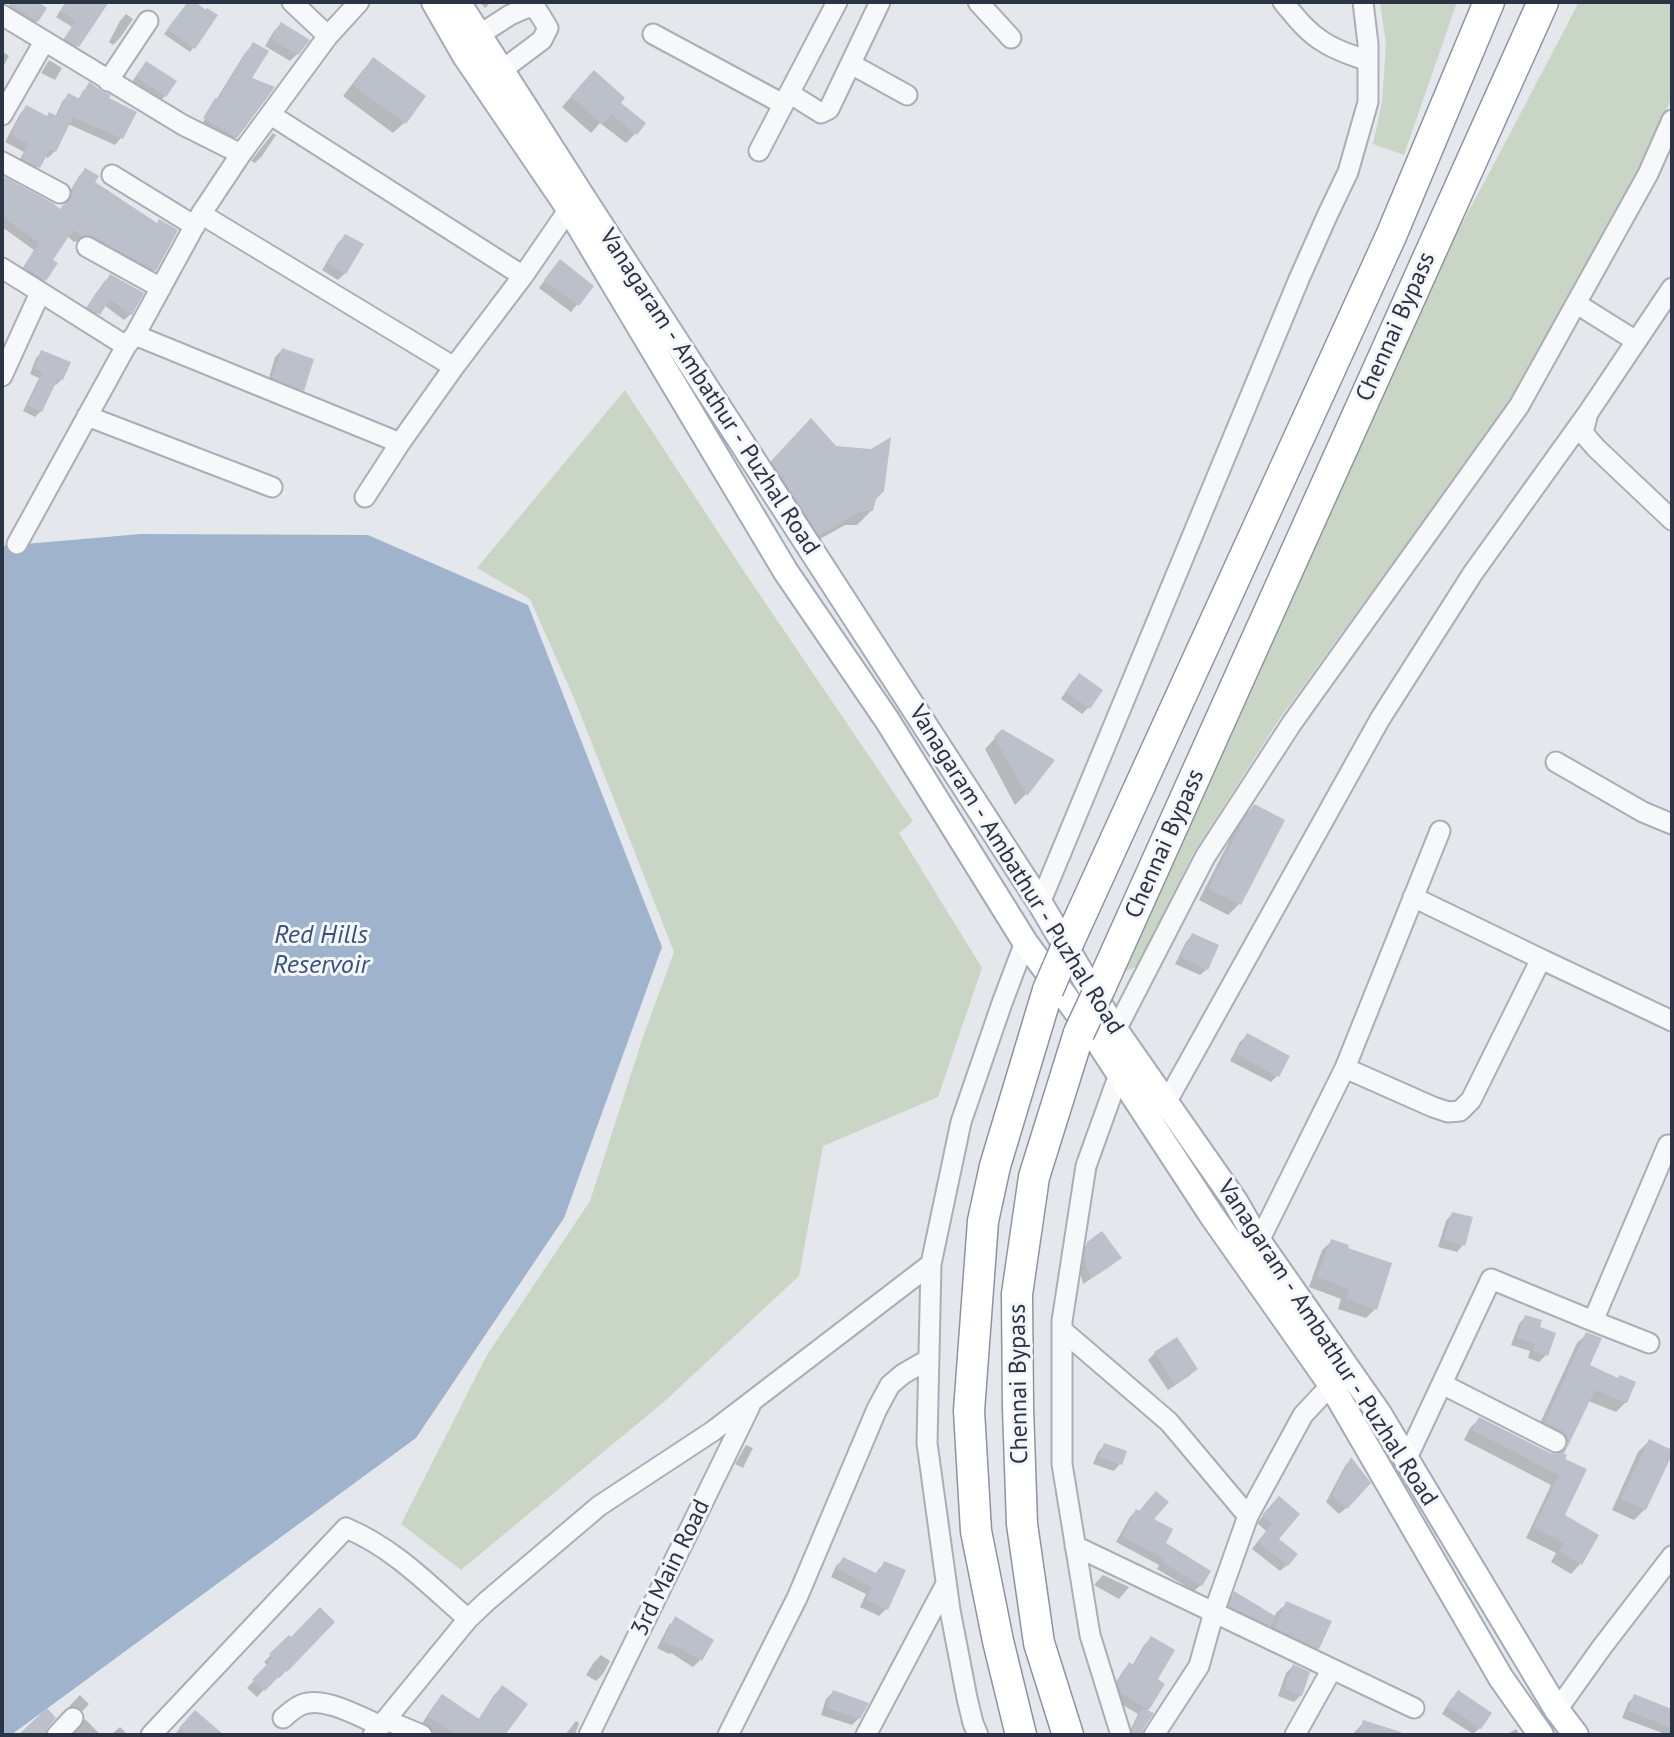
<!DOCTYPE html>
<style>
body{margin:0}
#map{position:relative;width:1674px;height:1737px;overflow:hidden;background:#e4e7ec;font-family:"PT Sans",sans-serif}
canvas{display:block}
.frame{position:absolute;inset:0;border:4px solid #2b3445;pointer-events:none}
</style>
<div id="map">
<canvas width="1674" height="1737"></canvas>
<div class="frame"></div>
</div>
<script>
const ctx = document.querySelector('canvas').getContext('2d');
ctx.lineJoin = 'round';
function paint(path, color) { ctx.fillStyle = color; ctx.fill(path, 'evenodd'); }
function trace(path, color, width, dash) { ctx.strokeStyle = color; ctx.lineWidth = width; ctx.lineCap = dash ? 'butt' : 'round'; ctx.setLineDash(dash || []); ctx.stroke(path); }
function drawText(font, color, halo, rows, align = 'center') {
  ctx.font = font + ' "PT Sans",sans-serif'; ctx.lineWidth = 6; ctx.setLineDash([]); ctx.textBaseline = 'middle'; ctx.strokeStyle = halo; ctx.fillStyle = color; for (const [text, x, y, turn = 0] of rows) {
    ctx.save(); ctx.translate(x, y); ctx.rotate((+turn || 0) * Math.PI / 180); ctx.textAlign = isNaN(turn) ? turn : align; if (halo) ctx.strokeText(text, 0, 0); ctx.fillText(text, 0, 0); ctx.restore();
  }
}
const green = new Path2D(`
 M1380,2H1457L1404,155L1373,144L1382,102L1386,44Z
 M1579,2H1672V97L1639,171L1510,402L1280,718L1193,854L1137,967L1122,972L1423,295L1486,179Z
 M625,390L739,564L913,821L899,833L982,968L938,1097L823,1146L799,1276L666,1400L461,1570L401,1524L487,1355L590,1201L642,1040L674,952L574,698L530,599L477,568Z`);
const water = new Path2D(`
 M141,534L368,535L528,605L662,947L564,1218L416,1438L11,1735H2V546Z`);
const shadow = new Path2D(`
 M11,2H35L45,8L37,21L30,28L4,13Z
 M66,2H106L77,46L72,52L60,45L72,27L56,17Z
 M189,2H192L214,18L190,52L164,34Z
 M480,2H491L485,8Z
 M126,14L133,19L120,38L113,45L109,42L120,21Z
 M281,24L297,54L290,61L265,46L274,31Z
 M251,47L250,79L236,137L230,144L201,126L213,105H211L216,100L245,53Z
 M2,51L9,56L2,69Z
 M374,59L424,96L404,123L393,133L343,96L363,70Z
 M49,60L62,68L55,80L41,73Z
 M147,63L165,96L158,103L130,85L140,70Z
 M584,82L619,103L635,134L626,143L600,123L591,133L562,107Z
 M89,85L121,138L115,145L68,124L55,151L48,158L44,156L38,167L31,174L16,166L24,152L5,142L20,114L26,107L46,117H55L62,102L68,95L78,100L83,91Z
 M273,133L276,135L262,156L255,163L251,161Z
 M85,170L154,270L148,276L86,242L80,240L74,242L67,236L50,260L45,280L39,286L19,274L34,250L2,227V183L5,180L60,210L65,205L66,198L79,176Z
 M345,236V273L338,280L322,270L338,243Z
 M553,269L592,286L571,312L539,288Z
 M110,276L142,293L131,314L124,320L104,305L92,320L82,314L104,282Z
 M282,350L302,390L295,396L267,385L275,357Z
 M42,352L62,379L56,385L54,384L41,411L35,417L23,411L39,378L30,374L36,358Z
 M797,435L874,499L872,510L857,525H845L804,548L758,477Z
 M1079,675L1089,707L1082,714L1061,699L1072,682Z
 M1002,731L1052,761L1026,794L1015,805L985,749Z
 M1254,806L1282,821L1239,904L1228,915L1199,900L1235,830L1243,817Z
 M1192,935L1207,969L1200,975L1175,964L1186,942Z
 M1247,1035L1277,1076L1271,1082L1230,1061L1240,1042Z
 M1452,1214L1463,1245L1457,1252L1438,1247L1446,1221Z
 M1332,1241L1375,1309L1366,1318L1338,1309L1341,1299L1309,1287L1322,1250Z
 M1088,1244L1119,1258L1112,1265L1083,1284L1078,1264L1080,1251Z
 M1525,1317L1537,1328L1546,1355L1539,1362L1528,1358L1530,1351L1511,1345L1519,1324Z
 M1587,1334V1366L1626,1402L1616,1412L1588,1401L1562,1454V1516L1580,1564L1571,1574L1551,1562L1556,1553L1526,1538L1551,1485L1464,1440L1470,1428L1479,1419L1550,1455L1559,1456V1451L1557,1446L1536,1432L1577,1343Z
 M1176,1339L1196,1369L1189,1376L1168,1390L1148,1360L1155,1353Z
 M1649,1441L1645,1509L1634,1520L1612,1510L1638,1452Z
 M746,1445L753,1448L743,1468L735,1464Z
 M1105,1445L1120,1464L1114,1471L1093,1464L1098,1452Z
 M1351,1459L1346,1508L1339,1514L1326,1502L1345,1466Z
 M1272,1505L1276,1539L1287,1565L1280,1571L1252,1549L1266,1531L1257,1523Z
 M1136,1511L1152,1519L1163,1544L1201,1585L1194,1591L1157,1569L1159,1565L1116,1542L1130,1517Z
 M843,1559L875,1575L878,1570L885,1563L886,1609L879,1616L860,1607L866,1594L831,1577L836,1566Z
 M1103,1575L1129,1587L1119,1599L1094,1585Z
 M1235,1593L1274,1618L1276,1613L1287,1603L1318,1648L1307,1659L1265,1639L1272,1622L1264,1630L1225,1612L1230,1598Z
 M676,1619L700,1660L693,1667L671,1653L669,1654L657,1648L669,1625Z
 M333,1622L279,1678L277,1676L257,1697L247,1688L268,1666L264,1662L289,1637L291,1640Z
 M1151,1638L1155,1680L1148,1709L1146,1711L1141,1735H1128L1138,1714L1114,1700L1111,1690L1123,1671L1129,1665L1132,1666L1144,1645Z
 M601,1655L610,1661L603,1674L596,1681L586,1675L594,1662Z
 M1293,1666L1301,1695L1294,1702L1278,1696L1286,1673Z
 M502,1687L525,1704L503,1735H437L421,1725L434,1705L442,1697L478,1720L494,1695Z
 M833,1692L859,1718L852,1725L821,1715L826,1699Z
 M1458,1693L1480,1728L1473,1734L1442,1714L1451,1699Z
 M80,1695L89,1704L76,1718L69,1712L63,1713Z
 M1635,1696L1672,1711V1735H1668L1622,1718L1628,1703Z
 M195,1712L222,1735H174Z
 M85,1719L101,1735H73L75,1730Z
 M576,1721L579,1723L575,1735H565Z
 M1364,1722L1388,1733V1735H1352Z
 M120,1727L128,1735H111Z
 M1516,1729L1520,1735H1506Z`);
const building = new Path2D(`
 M6,2H38L47,8L38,22Z
 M66,2H109L79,47L64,38L76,21L60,11Z
 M188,2H195L206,10L207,8L218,15L195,49L167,29Z
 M281,22L310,40L298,55L271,39Z
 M253,42L269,51L252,78L275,87L237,138L203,118L215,98L218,99Z
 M373,57L426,96L406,124L353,85Z
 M146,61L177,81L166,97L136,77Z
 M594,70L625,98L621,103L646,123L637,135L611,114L602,124L571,96Z
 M89,82L102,91L111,95L109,98L137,112L123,139L73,117L56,152L50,149L40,168L22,159L29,144L11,135L26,105L47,116L49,112L57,116L68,93L80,99Z
 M85,168L99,176L95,182L157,223L159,219L178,230L156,271L93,236L87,235L81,236L73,230L53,260L58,263L46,281L24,267L39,243L2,216V183L5,177L53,203L60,209L63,205L70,199L72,190Z
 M345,234L364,244L346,274L327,263Z
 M560,259L594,286L579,306L544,280Z
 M110,274L144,293L132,315L110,299L100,315L87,307L97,291L99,292Z
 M282,348L314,359L304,391L272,378Z
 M41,350L71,362L63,380L58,378L42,412L28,405L43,372L34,369Z
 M811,418L836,446L871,449L891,437L884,491L876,499L873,511H862L819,535L771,461Z
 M1079,673L1103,690L1090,709L1066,692Z
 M1002,729L1055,760L1027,796L994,737Z
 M1254,804L1285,820L1241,905L1208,889L1245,818Z
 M1192,933L1219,945L1208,970L1181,957Z
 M1247,1033L1290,1056L1279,1077L1236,1054Z
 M1452,1212L1473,1217L1465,1246L1444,1240Z
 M1102,1231L1122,1258L1090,1279L1084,1256L1087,1242Z
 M1331,1239L1349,1245L1348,1248L1392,1263L1377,1310L1346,1299L1349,1289L1317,1277Z
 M1525,1315L1542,1320L1540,1327L1556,1333L1548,1356L1533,1351L1536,1344L1517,1338Z
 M1586,1332L1602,1338L1590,1365L1618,1378L1620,1375L1636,1382L1627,1403L1595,1390L1564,1454L1567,1455L1565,1459L1587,1469L1565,1515L1599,1535L1582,1565L1559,1552L1564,1543L1534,1528L1559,1475L1472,1430L1479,1417L1550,1453L1557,1454L1563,1452L1567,1447L1568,1441L1567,1436L1562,1431L1545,1422Z
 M1177,1337L1198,1369L1175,1385L1154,1352Z
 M1649,1439L1672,1450V1455L1646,1510L1621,1499Z
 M1104,1443L1127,1451L1122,1465L1099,1457Z
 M1351,1457L1371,1483L1347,1509L1332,1495Z
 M1156,1491L1169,1502L1154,1519L1173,1529L1166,1543L1211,1571L1202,1586L1162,1562L1164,1559L1122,1536L1136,1509L1139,1511Z
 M1279,1496L1300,1514L1279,1539L1298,1554L1288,1566L1258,1542L1272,1524L1262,1515Z
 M843,1557L878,1574L884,1561L906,1570L888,1610L866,1600L872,1587L837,1569Z
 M1234,1591L1275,1616L1271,1626L1229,1606Z
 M1286,1601L1332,1621L1319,1649L1275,1628Z
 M320,1607L335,1622L287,1672L285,1670L265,1691L252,1680L273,1658L269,1654L289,1635L291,1637Z
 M675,1616L714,1640L702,1661L678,1647V1648L663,1641Z
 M1151,1636L1175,1650L1158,1679L1165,1684L1149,1710L1121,1693L1117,1682L1129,1662L1134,1665Z
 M1293,1664L1310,1672L1302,1696L1284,1689Z
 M502,1685L528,1704L505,1735H457L427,1716L442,1694L479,1719Z
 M833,1690L869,1703L860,1719L827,1708Z
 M1458,1690L1492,1713L1481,1729L1447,1706Z
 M1634,1694L1672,1709V1728L1628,1711Z
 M47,1708L56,1718L48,1727L45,1735H18Z
 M1142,1708L1154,1713L1144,1728L1142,1735H1133L1132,1730Z
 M195,1710L224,1735H187L179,1728Z
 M1363,1720L1401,1732V1735H1359Z`);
const minor = new Path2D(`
 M292,2L328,36
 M978,2L1011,38
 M1283,2C1295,16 1306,31 1322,41C1336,51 1352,55 1368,61
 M2,15L183,125L241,154
 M653,34L783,104
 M479,35L510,15L528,7L537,10L548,28L542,40L502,70
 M851,64L907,95
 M108,81L148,21
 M789,93L821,113L829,109L880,2
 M2,115L44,42
 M271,115L523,276
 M759,151L837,2
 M2,162L60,193
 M112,175L195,226
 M201,214L454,367
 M87,247L161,288
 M2,268L126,346
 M1672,288L1588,413L1583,433L1596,448L1672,520
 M1577,304L1636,341
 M135,335L400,443
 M2,376L40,293
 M87,416L272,487
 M365,497L400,443L454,367L523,276L569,209
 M17,544L126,346L135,335L201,214L241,154L328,36L359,2
 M1556,762L1643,812L1672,824
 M1413,897L1541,959
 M1040,903L1299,279L1327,216L1348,172L1368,102V44L1363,2
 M1116,1030L1205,857L1292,723L1519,406L1648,174L1672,120
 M1345,1068L1440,831
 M1166,1103L1380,719L1473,573L1588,413
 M1259,1241L1345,1068L1433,1107L1448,1112L1460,1111L1471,1100L1541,959L1672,1021
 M1593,1321L1668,1145
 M1062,1330L1169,1422L1248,1516
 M1442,1384L1556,1442
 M1407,1458L1491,1279L1593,1321L1649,1343
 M1075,1546L1414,1708
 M1557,1710L1602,1647L1672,1556
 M283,1718C288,1714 294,1708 301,1705C323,1695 360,1717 381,1726
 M386,1720L422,1735
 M57,1735L73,1718
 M151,1735L346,1528C394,1548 429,1585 468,1619
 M373,1735L468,1619L487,1601L599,1506L713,1431L931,1264
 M589,1735L750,1406
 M728,1735L797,1598L877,1409L890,1385L903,1374L929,1359
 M866,1735L946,1584
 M978,1735L973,1723L967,1698L950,1610L927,1443L931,1264L961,1122L1002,1003L1025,942
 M1121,1735L1090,1635L1062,1464V1321L1086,1166L1122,1066
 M1154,1735L1199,1666L1214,1612L1248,1516L1303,1415L1331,1385
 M1295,1735L1332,1669`);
const major = new Path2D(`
 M434,2L465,56L569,209L786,572L887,720L1025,942L1095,1037L1212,1216L1331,1385L1501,1678L1541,1735
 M458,2L582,196L1040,903L1112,1025L1235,1201L1255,1236L1378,1412L1557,1710L1576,1735`);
const highway = new Path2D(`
 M1070,939L1391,236L1489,2
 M1100,988L1543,2
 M1021,1735L998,1641L976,1531L969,1411L983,1221L995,1166L1048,990
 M1068,1735L1039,1643L1022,1524L1018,1408L1017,1294L1034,1177L1079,1033`);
const highwayBridge = new Path2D(`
 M1048,990L1070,939
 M1079,1033L1100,988`);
const streetNames = [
 ["Chennai Bypass",1396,327,-66],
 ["Vanagaram - Ambathur - Puzhal Road",709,392,57],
 ["Chennai Bypass",1165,844,-66],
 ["Vanagaram - Ambathur - Puzhal Road",1016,870,58],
 ["Vanagaram - Ambathur - Puzhal Road",1327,1343,57],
 ["Chennai Bypass",1019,1384,-91],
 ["3rd Main Road",671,1568,-64]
];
const waterNames = [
 ["Red Hills",321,936],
 ["Reservoir",321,966]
];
paint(green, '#c9d6c5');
paint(water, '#9fb4cc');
paint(shadow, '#0003');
paint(building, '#bbc0ca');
trace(minor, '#a9aeb7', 23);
trace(major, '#a3abb8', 28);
trace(highway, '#8b94a3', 33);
trace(minor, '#f7f8fa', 19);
trace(major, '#fff', 24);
trace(highway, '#fff', 30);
trace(highwayBridge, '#8b94a3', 33, []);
trace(highwayBridge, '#fff', 30);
drawText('24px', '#2b3445', '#f4f6f9', streetNames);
drawText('italic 26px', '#34527a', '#f4f6f9', waterNames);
</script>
